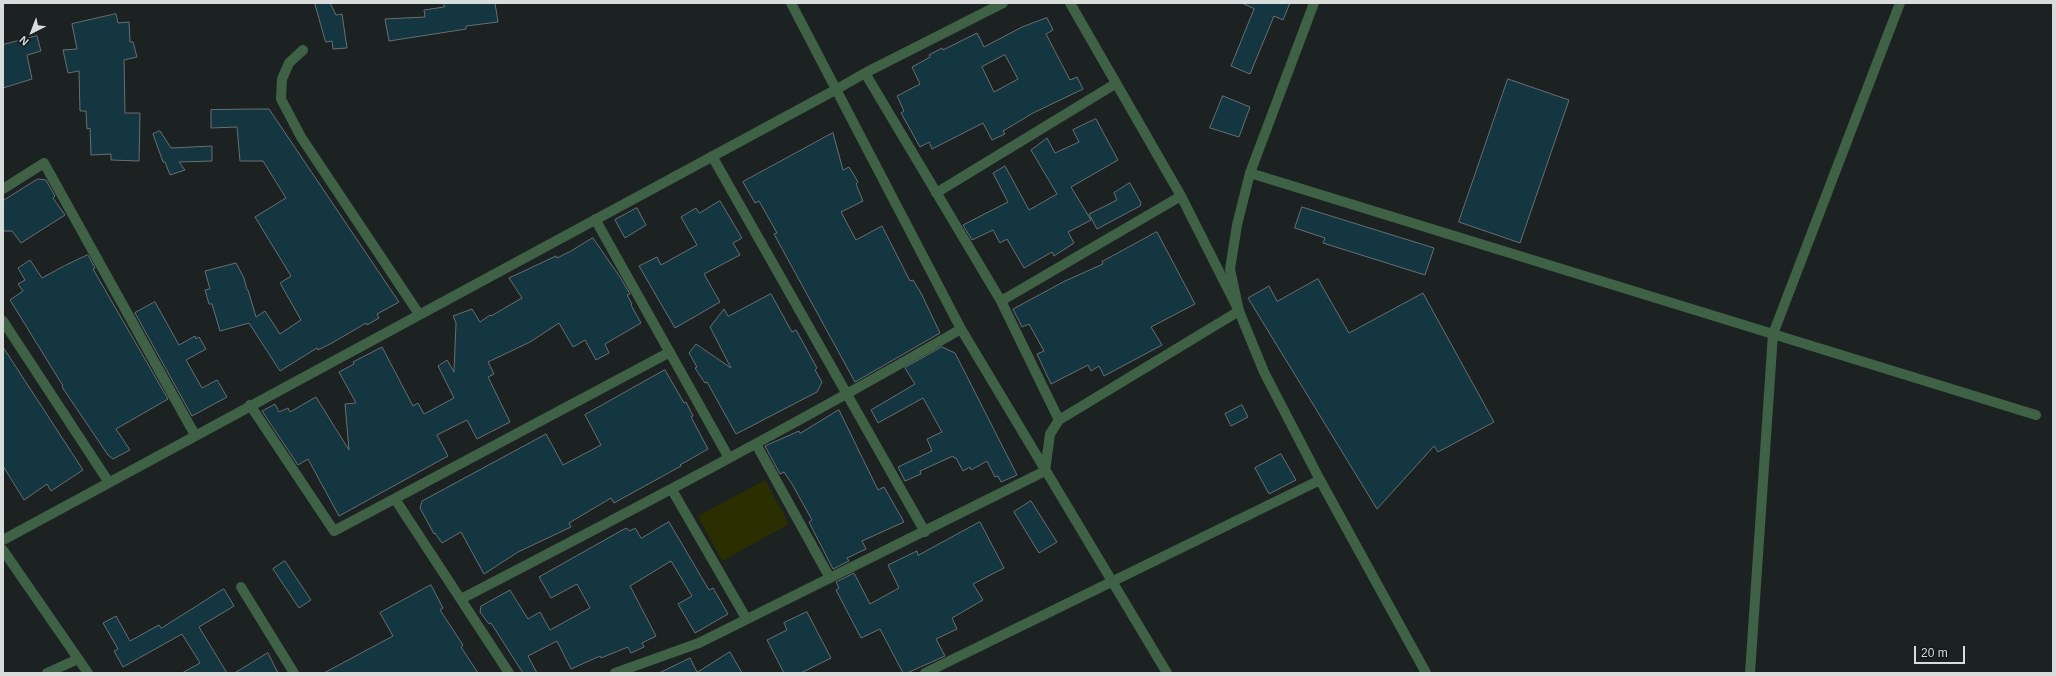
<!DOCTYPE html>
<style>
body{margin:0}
#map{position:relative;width:2056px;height:676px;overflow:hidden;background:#1c2221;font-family:Arial,sans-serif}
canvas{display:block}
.frame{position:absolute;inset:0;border:4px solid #d8dcdb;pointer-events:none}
.north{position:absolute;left:12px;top:12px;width:40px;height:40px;-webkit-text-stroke:3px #131918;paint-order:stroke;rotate:222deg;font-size:11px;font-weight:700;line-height:16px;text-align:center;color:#d8dcdb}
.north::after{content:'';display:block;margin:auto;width:14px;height:18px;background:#d8dcdb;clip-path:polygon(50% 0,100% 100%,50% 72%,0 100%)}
.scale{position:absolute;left:1914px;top:646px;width:51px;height:18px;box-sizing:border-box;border:2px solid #d8dcdb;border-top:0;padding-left:5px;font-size:12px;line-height:14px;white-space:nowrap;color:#d8dcdb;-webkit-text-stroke:3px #131918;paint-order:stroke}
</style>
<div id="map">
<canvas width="2056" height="676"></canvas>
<div class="frame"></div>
<div class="north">N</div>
<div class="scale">20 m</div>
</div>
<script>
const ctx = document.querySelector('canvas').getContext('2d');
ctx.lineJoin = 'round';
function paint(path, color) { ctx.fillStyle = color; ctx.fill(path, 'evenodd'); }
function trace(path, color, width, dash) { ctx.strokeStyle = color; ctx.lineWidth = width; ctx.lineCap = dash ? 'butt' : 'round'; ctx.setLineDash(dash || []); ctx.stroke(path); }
const green = new Path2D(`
 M765,480L789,524L722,561L698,516Z`);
const building = new Path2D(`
 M315,3H330L336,15L342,14L347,48L333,49L332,41L326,42Z
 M444,3H495L498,22L466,26V29L389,41L385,19L425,17L424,10L444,7Z
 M1242,3H1290L1283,20L1274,16L1250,74L1231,66L1254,9Z
 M116,14L118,23L129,22L130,42H133L137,57L124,60L125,113H140L139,161L111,160V154L91,155L90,128L87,129L86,111H80L79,71L68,73L63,50L77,49L72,24Z
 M1047,18L1053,30L1046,34L1070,80L1077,77L1083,89L1033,113L1003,131L1005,134L992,140L983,123L932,149L929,142L920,147L901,113L904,111L897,96L920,84L912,67L930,57L929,55L942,48L943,50L977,33L984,47L1022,27ZM1005,55L1018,79L994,92L982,67Z
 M37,36L41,51L27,55L32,79L3,88V45Z
 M1508,79L1569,100L1520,243L1459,222Z
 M1223,96L1250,107L1239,137L1210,128Z
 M255,109H269L399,302L377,314L379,318L367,325L366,323L332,343L318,350L317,348L280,371L249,323L220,331L212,304H209L205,290L210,289L205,271L236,263L244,278L247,290H248L256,317L265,311L280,334L301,320L280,283L291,276L255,217L286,198L263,161H240L237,127L211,128V110Z
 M1096,119L1118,160L1071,187L1091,220L1068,232L1074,243L1054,256L1052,252L1024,268L1007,239L1000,243L993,230L972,240L963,225L1008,202L993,173L1005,166L1029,210L1057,194L1031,150L1047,138L1055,153L1079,142L1073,130Z
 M160,131L171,148L212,146V161L179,162L185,170L170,175L165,162H163L153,134Z
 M833,133L843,170L849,167L858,182L856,184L863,201L841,212L856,240L882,226L910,281L913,280L921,293L940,333L855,382L774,234L777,233L759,201L755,203L743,182Z
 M38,179L46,180L55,196L53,198L65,215L21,243L12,231H3V201Z
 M1130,183L1141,203L1140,206L1097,229L1089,214L1117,200L1114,193Z
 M720,201L742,238L733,243L740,255L704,274L720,302L675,328L639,266L657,257L661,265L697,245L681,217L696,208L699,213Z
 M1302,207L1434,248L1425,275L1323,243L1325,238L1295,228Z
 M637,208L646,225L625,238L615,220Z
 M1157,232L1195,304L1151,327L1162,345L1104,376L1099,366L1091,371L1088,365L1051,384L1037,354L1044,351L1029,324L1022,327L1013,309L1065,281L1103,264L1102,262Z
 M593,238L620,277L630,294L627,295L632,304L631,305L641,323L605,344L609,353L596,360L585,340L573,347L559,323L530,342L488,362L494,374L488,377L510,422L477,439L467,420L437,435L448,456L339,516L308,459L298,465L262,411L275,404L279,412L288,408L290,412L316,397L349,450L345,404L356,403L339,372L354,364L353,362L382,347L413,406L418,403L424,414L454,398L438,366L447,360L454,372L456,323L453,316L472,309L480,322L490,315L491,316L522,298L509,278L556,256L557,258L571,251Z
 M88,255L95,268L93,269L168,399L116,429L130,450L113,459L108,455L62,387L63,386L10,300L23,291L18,284L25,280L18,268L30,260L42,278L64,266Z
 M1318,279L1349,333L1423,293L1494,422L1438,452L1434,446L1377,509L1248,298L1269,286L1277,301Z
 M771,294L792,332L796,330L817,368L815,370L822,382L817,392L736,434L707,382L705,383L695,368L697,367L689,353L696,344L731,368L710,327L724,309L728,316Z
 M155,302L179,345L195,336L196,339L199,337L206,349L186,360L202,388L217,380L227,397L192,416L135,313Z
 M3,347L83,470L51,491L47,484L24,500L3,466Z
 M942,347L955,353L1017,475L1001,482L998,476L995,477L987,461L971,470L970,467L963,471L956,458H954L953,456L920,471L921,474L905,481L898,467L932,451L927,439L942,432L923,398L878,423L871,410L915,384L905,368Z
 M665,370L684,403L686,402L693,416L691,417L708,449L680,465L681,466L614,503L611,498L569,523L571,527L518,552L484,574L461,532L442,543L435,533L434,534L420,508L422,501L546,434L563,465L601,445L585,415Z
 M1242,405L1248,417L1231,426L1225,414Z
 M839,410L878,490L884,487L904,522L862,541L866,549L847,558L849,561L833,569L809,522L812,520L792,484L784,472L780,474L765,446L799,431L800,433Z
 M1281,454L1296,480L1269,494L1255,468Z
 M1031,501L1057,542L1039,553L1014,512Z
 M669,522L709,590L713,588L728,614L695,633L678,604L692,596L671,561L630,586L656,636L642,643L644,647L631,653L628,647L601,658L600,656L571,669L557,641L528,656L537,673H523L491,623L489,624L480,612L481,606L510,590L528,619L540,612L550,630L590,608L577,584L551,598L539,577L626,528L630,531L635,528L641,538Z
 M980,522L1004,568L973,584L983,600L952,618L957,629L936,639L945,656L907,673H903L880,629L861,638L836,590L839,588L836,582L854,573L870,604L899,588L888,565L917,551L918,555Z
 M285,561L311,600L299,608L273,569Z
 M431,585L443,608L440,610L463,645L461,647L478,673H324L393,636L380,613Z
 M224,589L234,606L199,627L227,673H182L200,663L182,634L123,667L114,651L118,649L103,623L116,616L130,641L159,625L161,628Z
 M807,612L831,658L801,673H784L767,640L787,630L784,623Z
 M730,652L742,673H659L690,658L697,672Z
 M268,653L278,673H235Z`);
const minor = new Path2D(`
 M791,3L961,329L1167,673
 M303,50L289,63L282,79L281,99L301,137L419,314
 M865,73L1001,301L1059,420
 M712,156L925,532
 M1250,173L2036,415
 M3,189L44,163L195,435
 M936,193L1115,84
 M595,219L729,458
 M1001,301L1181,196
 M3,321L108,481
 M250,405L334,531L670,352
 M756,444L830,578
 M672,490L746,618
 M395,499L509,673
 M3,540L837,89L865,73L1003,3
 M3,550L88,673
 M241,587L294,673
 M461,599C629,512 797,424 961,329
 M47,673L78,659
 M615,673L699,643L1045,471L1050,434L1059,420L1239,311L1181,196L1070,3
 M925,673L1320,480
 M1750,673L1773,334L1900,3`);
const tertiary = new Path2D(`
 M1314,3L1250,173L1237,225L1230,269L1239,311L1264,372L1320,480L1426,673`);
paint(green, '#2b2f00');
paint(building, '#133640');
trace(building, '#686f72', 1);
trace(minor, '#3f6146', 10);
trace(tertiary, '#3f6146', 10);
</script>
